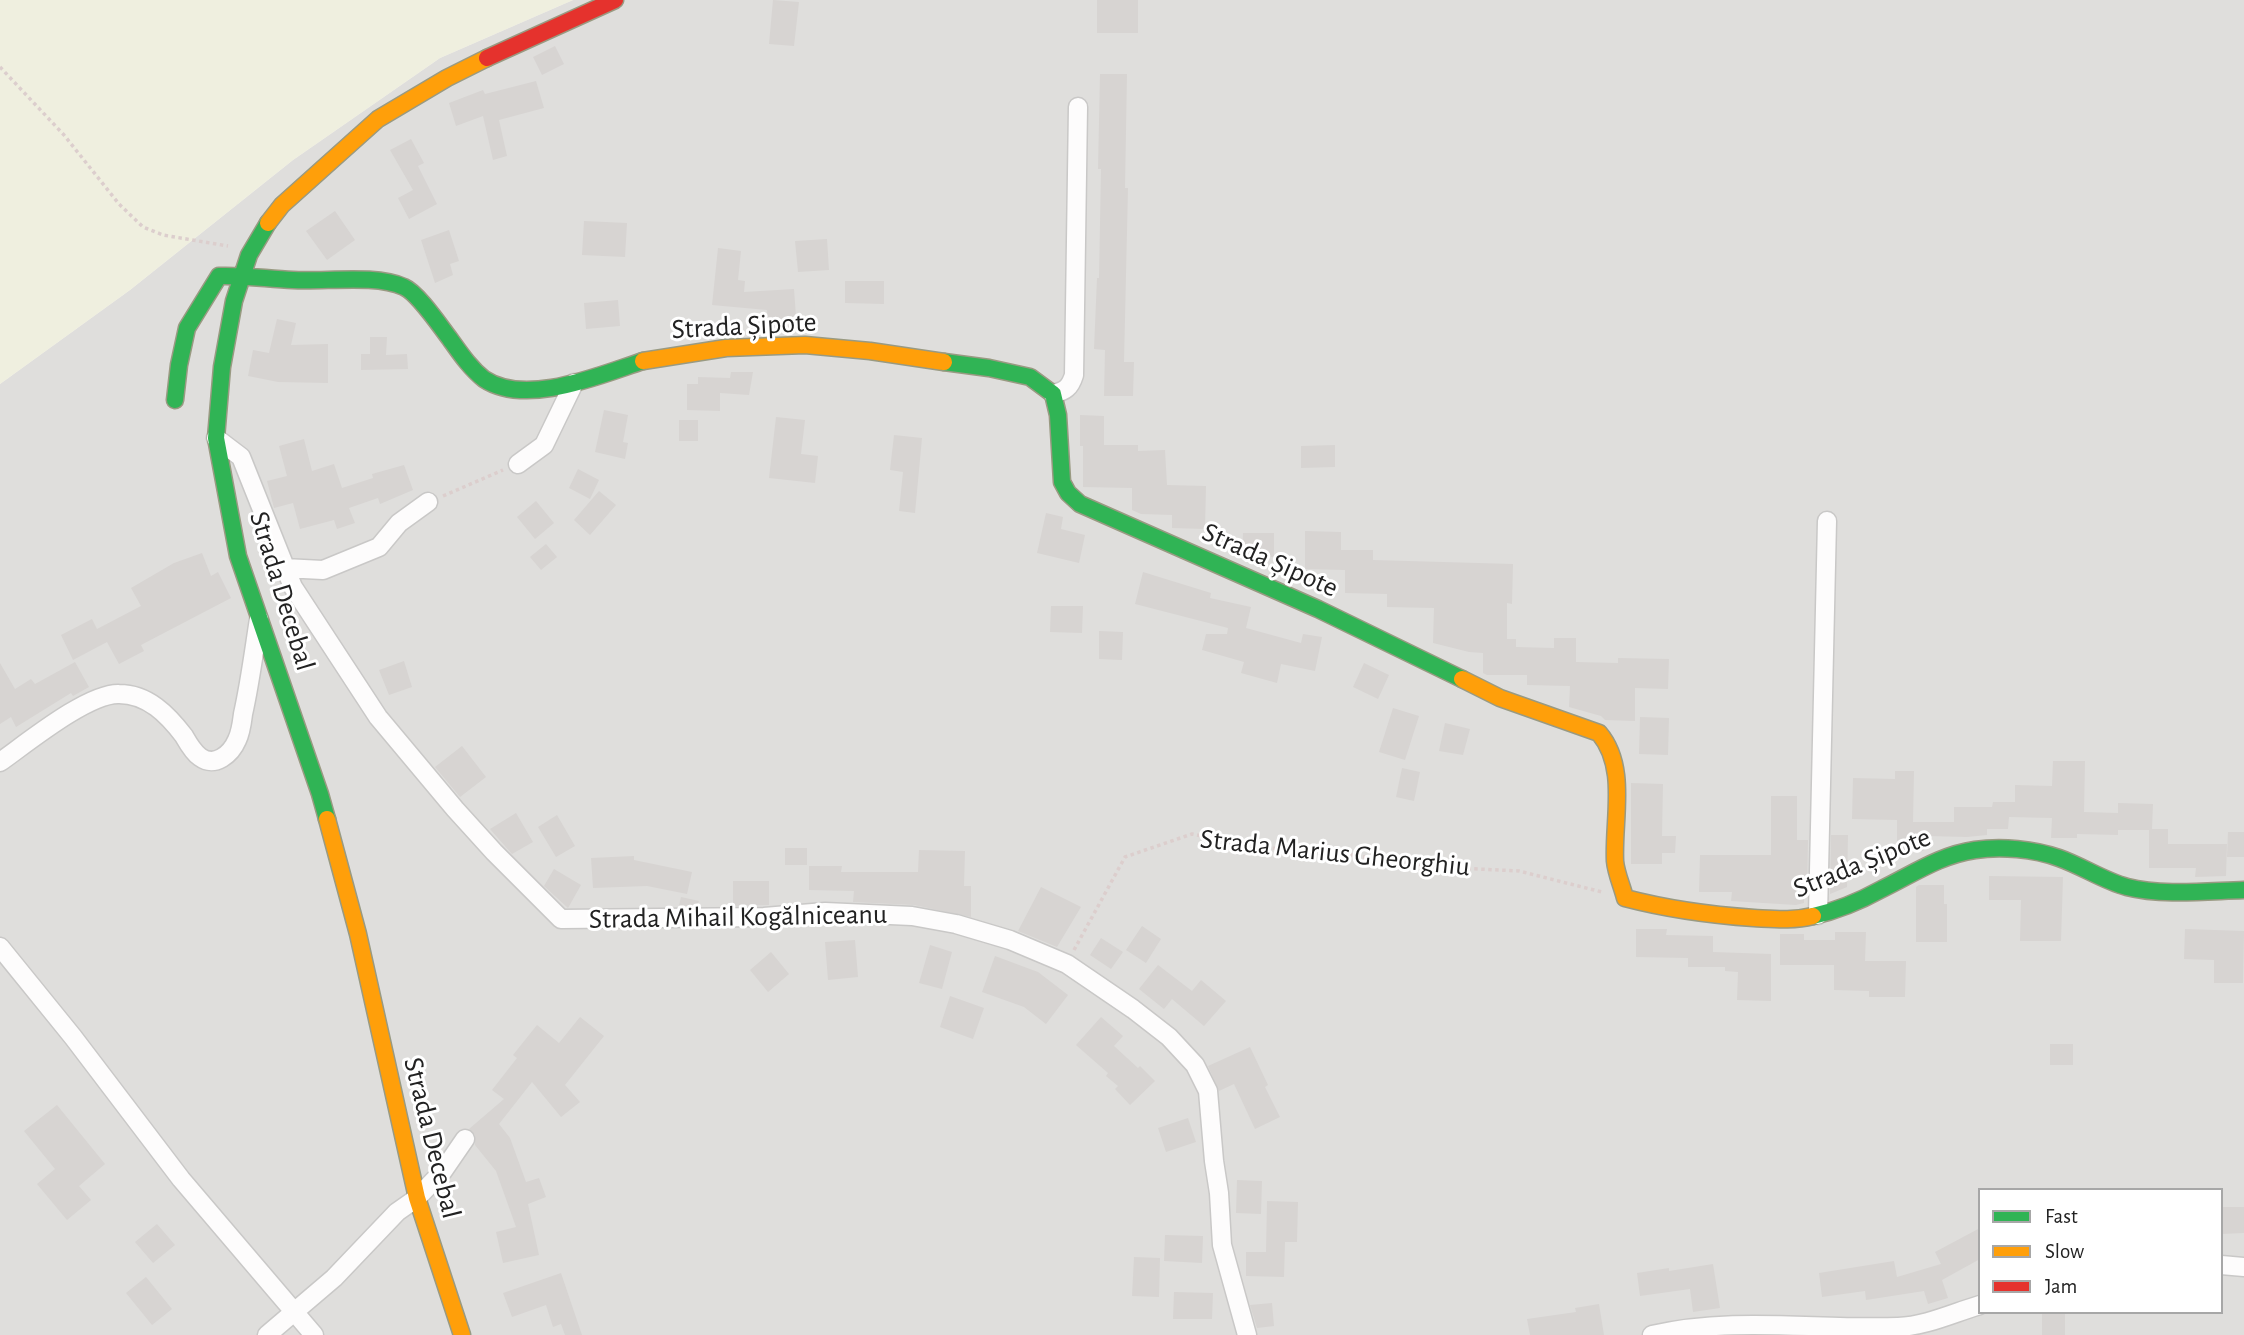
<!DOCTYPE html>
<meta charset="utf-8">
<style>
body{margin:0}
#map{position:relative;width:2244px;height:1335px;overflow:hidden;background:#f0eeeb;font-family:"Alegreya Sans",sans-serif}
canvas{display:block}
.legend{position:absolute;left:1978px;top:1188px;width:245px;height:126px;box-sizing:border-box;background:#fff;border:2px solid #a7a7a7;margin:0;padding:9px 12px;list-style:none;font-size:21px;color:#222}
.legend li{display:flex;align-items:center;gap:14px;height:35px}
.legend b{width:35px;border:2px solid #a7a7a7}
</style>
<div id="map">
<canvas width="2244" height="1335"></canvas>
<ul class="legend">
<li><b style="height:9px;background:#30b455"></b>Fast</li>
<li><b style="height:9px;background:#ff9f0a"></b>Slow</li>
<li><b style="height:9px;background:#e5322d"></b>Jam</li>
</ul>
</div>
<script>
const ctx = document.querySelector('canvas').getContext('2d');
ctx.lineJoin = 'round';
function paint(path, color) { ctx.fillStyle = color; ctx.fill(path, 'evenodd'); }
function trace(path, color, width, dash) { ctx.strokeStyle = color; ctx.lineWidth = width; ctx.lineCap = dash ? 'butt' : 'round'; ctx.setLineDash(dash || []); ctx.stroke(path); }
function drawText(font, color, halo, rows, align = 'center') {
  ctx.font = font + ' "Alegreya Sans",sans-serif'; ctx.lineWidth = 6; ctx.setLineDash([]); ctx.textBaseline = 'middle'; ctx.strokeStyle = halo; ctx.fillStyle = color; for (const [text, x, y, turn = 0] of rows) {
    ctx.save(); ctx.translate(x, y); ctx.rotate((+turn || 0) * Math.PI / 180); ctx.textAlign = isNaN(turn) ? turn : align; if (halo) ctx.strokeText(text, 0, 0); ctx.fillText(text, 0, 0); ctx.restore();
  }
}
const residential = new Path2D(`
 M573,0H2244V1335H0V384L130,290L293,160L440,58ZM1980,1190H2221V1312H1980Z`);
const farmland = new Path2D(`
 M0,0H573L440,58L293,160L130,290L0,384Z`);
const building = new Path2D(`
 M773,0L799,2L794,46L769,44Z
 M1097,0H1138V33H1097Z
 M555,46L564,64L542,75L533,57Z
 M1100,74H1127L1125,188H1128L1124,362H1134L1133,396H1104L1105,350L1094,349L1097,278H1099L1101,169H1098Z
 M536,81L544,108L499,120L507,156L493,160L483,116L456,126L449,103L483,90L485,94Z
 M411,139L424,163L418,166L437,204L409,219L398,198L413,190L390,150Z
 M335,211L355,240L327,260L306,231Z
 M584,221L627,223L625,257L582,255Z
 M449,230L459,261L450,264L453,275L435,283L421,240Z
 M827,239L829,270L798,272L795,241Z
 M718,248L741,251L738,280L745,281L744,292L794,289L797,330L769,331L767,310L712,305Z
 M845,281H884V304L845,303Z
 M618,300L620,326L586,329L584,303Z
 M277,319L296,323L291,345L328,344V383L278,382L248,376L253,350L269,353Z
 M370,337H387L386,355L407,354L408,369L361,370V354H370Z
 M731,372H753L749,395L720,393V411L687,410V384H698V377L730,378Z
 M604,410L628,415L623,442L628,443L625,459L595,452Z
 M1080,415L1104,416V445H1138V451L1165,450L1167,485L1206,486L1205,529L1172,528V515L1141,514L1132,510V488L1083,487V446H1080Z
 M776,417L805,420L801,454L818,456L815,483L769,478Z
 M679,420H698V441H679Z
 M894,435L922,438L915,513L899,511L903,472L890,470Z
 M304,439L312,471L334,464L342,488L373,478L372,474L404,465L413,490L380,504L378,498L349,508L355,523L337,529L334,520L300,529L293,503L274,508L267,481L287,476L279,446Z
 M1335,445V467L1301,468V446Z
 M578,469L599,480L590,499L569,488Z
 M599,491L616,505L590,535L574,520Z
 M536,501L554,523L535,539L517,517Z
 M1046,513L1063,517L1061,529L1085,535L1079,563L1037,553Z
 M1305,531L1341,532V550H1373V560L1513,564L1512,604L1507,603V639H1516V647L1554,648V638H1576V662L1618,663V658L1669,659L1668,689L1635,688V721L1605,720L1601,716L1569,707L1570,686L1527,685V675H1487L1483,673V653L1469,652L1433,643L1434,608L1387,607V594L1345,593V570L1305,569Z
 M1243,533H1274V557H1242Z
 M546,544L557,557L541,570L530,557Z
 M202,553L211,576L218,572L231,598L141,645L144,651L119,664L107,642L73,660L61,635L92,619L97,629L141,606L131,588L174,563Z
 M1143,572L1211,593L1210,598L1251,607L1246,628L1301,643L1303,634L1322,637L1315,671L1281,664L1277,683L1241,673L1244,662L1202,650L1206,634H1227L1228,628L1135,604Z
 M1051,606H1083L1082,633L1050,632Z
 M1099,631L1123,632L1122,660L1099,659Z
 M404,661L412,687L389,695L379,670Z
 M75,662L89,687L73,696L71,693L16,727L11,717L0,724V663L15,689L31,679L35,684Z
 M1364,663L1389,675L1378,699L1353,687Z
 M1393,708L1419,716L1405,760L1379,752Z
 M1640,717L1669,718L1668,755L1639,754Z
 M1445,723L1470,729L1463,755L1439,751Z
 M462,746L486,777L460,797L435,767Z
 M2053,761H2085L2084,812L2118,813V803L2153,804L2152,829H2168V844H2227L2226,876L2195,877L2196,868H2149V830H2118V835L2077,834V838H2051L2052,818L2009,817L2008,829H1987V835L1967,837L1927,836V849L1922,851H1897V820L1852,819L1853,778L1895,779V771H1914L1913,822H1954V807H1992L1993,802H2015V785L2052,786Z
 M1402,768L1420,772L1414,801L1396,797Z
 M1631,783L1663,784L1662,836H1676L1675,853H1662V864H1631Z
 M1771,796H1797V840H1808L1807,894H1804V903L1796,905L1731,901L1732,892H1699L1700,855H1771Z
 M516,813L533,842L512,854L490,829Z
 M557,815L575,846L556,857L538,827Z
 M2228,832H2244V857H2227Z
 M1831,835H1848L1847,887L1830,894Z
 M785,848H807V865H785Z
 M919,850L965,851L964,886H971V917L914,905L853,902L854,891L809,890V866H842L841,872H918Z
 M634,856V860L692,872L687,894L647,886L593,888L591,858Z
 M554,869L581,885L568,908L544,886Z
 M1989,876L2063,877L2061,941H2020L2021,900H1989Z
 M733,881H769V905L733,906Z
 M1919,885H1944V904H1947V942H1916V887Z
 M1041,887L1081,907L1057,947L1018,931Z
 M681,897L699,901L697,906H679Z
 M1142,926L1161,939L1146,963L1126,950Z
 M1636,929H1667L1666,935L1713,936V952L1771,954V1001L1737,1000L1738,972L1725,971V967H1688V958L1636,957Z
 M2185,929L2244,931L2243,983H2214V960L2184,959Z
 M1835,932H1866L1865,961H1906L1905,997H1869V991L1834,990V965H1780V934H1804V940H1835Z
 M1101,938L1123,952L1111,969L1090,955Z
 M855,940L858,977L828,980L825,942Z
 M930,945L952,952L942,989L919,983Z
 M771,952L789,974L768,992L750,970Z
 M995,956L1038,972L1068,995L1046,1024L1024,1007L982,992Z
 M1158,965L1192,991L1201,980L1226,1001L1204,1026L1172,999L1164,1009L1139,989Z
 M950,996L984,1008L973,1039L940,1027Z
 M580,1017L604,1036L565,1085L580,1102L561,1117L532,1082L499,1124L510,1138L526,1182L539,1178L546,1197L528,1204L539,1255L503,1263L496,1232L516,1227L496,1171L475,1145V1135L469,1129L504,1099L492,1090L517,1058L513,1055L537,1025L559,1043Z
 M1101,1017L1123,1036L1114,1046L1138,1068L1140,1066L1155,1081L1130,1105L1115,1089L1118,1086L1106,1076L1108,1073L1076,1045Z
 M2050,1044H2073V1065H2050Z
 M1250,1047L1268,1085L1265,1087L1280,1117L1255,1129L1234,1084L1219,1091L1208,1066Z
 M57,1105L105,1164L79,1186L91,1200L67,1220L37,1184L55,1169L24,1131Z
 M1188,1118L1196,1142L1166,1152L1158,1128Z
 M1237,1180L1262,1181L1261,1214L1236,1213Z
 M1267,1201L1298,1202L1297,1242H1285L1284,1277L1246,1276V1252H1266Z
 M2221,1207H2244V1233L2221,1234Z
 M157,1224L175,1245L153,1263L135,1242Z
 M1980,1228V1259L1942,1280L1948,1298L1928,1304L1924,1291L1866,1300L1865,1291L1822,1297L1819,1273L1894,1261L1897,1277L1941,1264L1935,1252Z
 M1165,1235L1203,1236L1202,1263L1164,1261Z
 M1134,1257L1160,1258L1159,1297L1132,1296Z
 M1713,1264L1720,1308L1693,1312L1690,1289L1640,1296L1637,1273L1669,1268V1271Z
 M561,1273L582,1335H565L561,1324L553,1327L546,1305L512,1317L503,1293Z
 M146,1277L172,1309L152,1325L126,1293Z
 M1174,1292L1213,1293L1212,1319H1173Z
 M1272,1303L1274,1326L1257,1328L1250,1305Z
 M1599,1304L1604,1335H1530L1527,1319L1576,1312L1575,1308Z
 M2042,1312H2065V1335H2042Z`);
const path = new Path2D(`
 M0,67L64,135L119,204L143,227L163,235L228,246
 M443,496L503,470
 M1074,950L1125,857L1192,834L1262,848L1316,849L1418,866L1519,871L1602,892`);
const street = new Path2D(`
 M1053,394C1065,391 1070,388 1074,375L1078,107
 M216,438L241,457L293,587L378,717L455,809L494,852L561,919L764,917L825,912L912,916L956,924L1010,940L1067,964L1133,1009L1169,1037L1195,1065L1208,1091L1214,1161L1219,1193L1222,1245L1247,1335
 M518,464L544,445L574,383
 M284,568L323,570L379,547L399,523L428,502
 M0,762C27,743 88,693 119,694C148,694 168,715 184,736C188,743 193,752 200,757C215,768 231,754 237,740C241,732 242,722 243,714C250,683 254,651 259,619
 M1818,915L1827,521
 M0,947L73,1037L181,1179L314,1335
 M2221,1265L2244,1267
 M267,1335L334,1278L397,1212L417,1198L443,1171L465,1139
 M1652,1335C1734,1316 1815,1330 1898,1327C1926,1326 1953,1313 1980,1305`);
const fast = new Path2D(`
 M268,223L249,255L234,301L222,367L216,438L238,556L320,794L327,819
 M944,362L989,368L1030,377L1053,394L1058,415L1062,482L1068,493L1080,504L1318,609L1462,679
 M175,400L179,365L187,328L219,276C244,275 268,279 293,280C325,282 376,274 404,287C418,293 440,326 450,339C460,353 470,368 484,379C526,407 600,375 643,361
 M1813,916C1836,911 1862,900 1882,889C1913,874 1940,855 1975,850C2001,846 2034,849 2059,858C2082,866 2104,881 2127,887C2162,896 2208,891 2244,890`);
const slow = new Path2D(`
 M268,223L282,205L378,119L447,78L487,58
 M643,361L726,348L805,345L870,351L944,362
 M1462,679L1500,698L1599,733C1628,767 1613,819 1615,861C1616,873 1622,886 1625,898C1667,909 1710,915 1754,918C1774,919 1793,921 1813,916
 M327,819L358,934L417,1198L462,1335`);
const jam = new Path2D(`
 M487,58L615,0`);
const streetNames = [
 ["Strada Șipote",744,326,-3],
 ["Strada Șipote",1270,560,24],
 ["Strada Decebal",282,591,73],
 ["Strada Marius Gheorghiu",1335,853,6],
 ["Strada Șipote",1862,863,-22],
 ["Strada Mihail Kogălniceanu",738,917,-1],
 ["Strada Decebal",432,1138,76]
];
paint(residential, '#dfdedc');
paint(farmland, '#efefdf');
paint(building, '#d7d4d2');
trace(street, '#c9c8c7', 21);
trace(fast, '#999a82', 19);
trace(slow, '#999a82', 19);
trace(jam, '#999a82', 19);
trace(path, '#dccecd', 3.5, [3.5, 3.5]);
trace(street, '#fdfcfc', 18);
trace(fast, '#30b455', 16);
trace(slow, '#ff9f0a', 16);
trace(jam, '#e5322d', 16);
drawText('28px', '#222', '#fff', streetNames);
</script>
